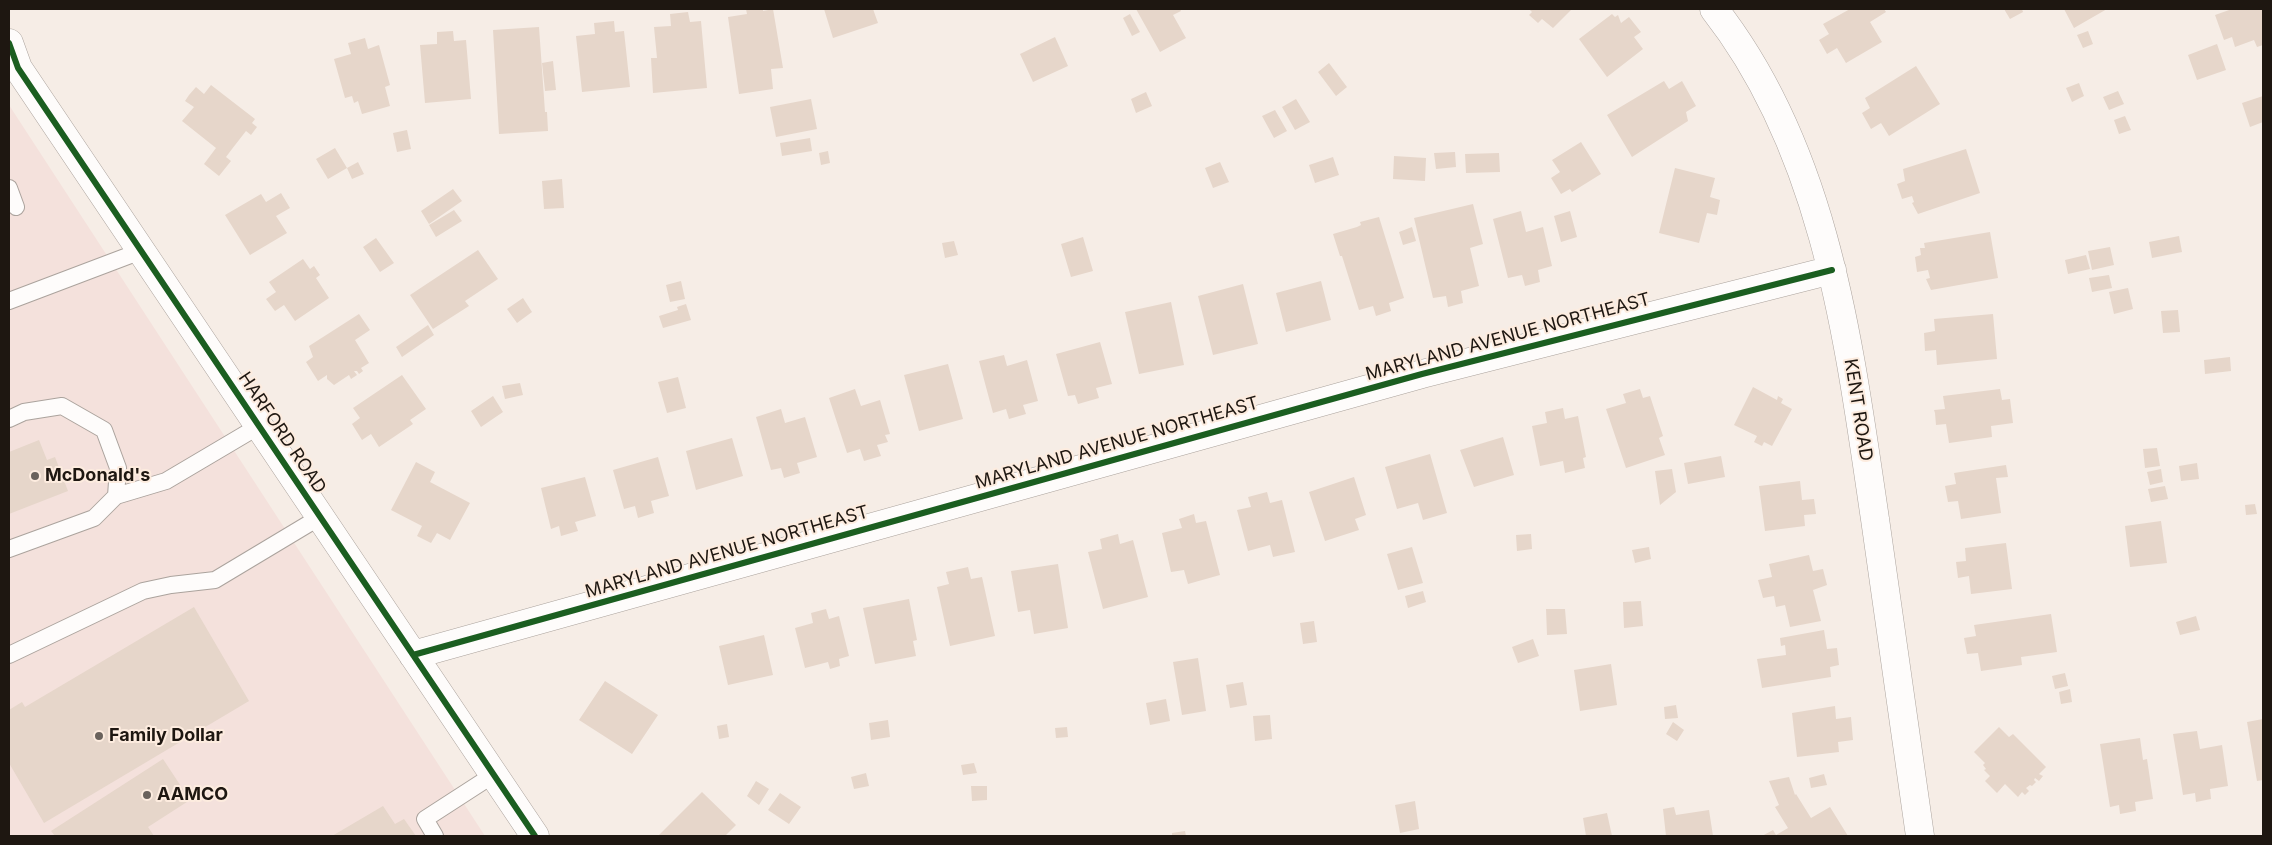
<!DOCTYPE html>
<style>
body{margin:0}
#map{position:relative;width:2272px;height:845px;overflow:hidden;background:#f6ede6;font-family:Inter,sans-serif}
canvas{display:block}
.frame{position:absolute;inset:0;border:10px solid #1e1711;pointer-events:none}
</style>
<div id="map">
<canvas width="2272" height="845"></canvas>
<div class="frame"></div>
</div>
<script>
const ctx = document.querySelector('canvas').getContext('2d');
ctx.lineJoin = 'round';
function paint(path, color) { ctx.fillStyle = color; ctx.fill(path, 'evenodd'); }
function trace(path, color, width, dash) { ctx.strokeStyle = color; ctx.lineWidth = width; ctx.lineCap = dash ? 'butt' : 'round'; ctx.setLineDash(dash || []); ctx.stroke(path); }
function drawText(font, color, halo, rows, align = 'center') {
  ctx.font = font + ' Inter,sans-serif'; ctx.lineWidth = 4; ctx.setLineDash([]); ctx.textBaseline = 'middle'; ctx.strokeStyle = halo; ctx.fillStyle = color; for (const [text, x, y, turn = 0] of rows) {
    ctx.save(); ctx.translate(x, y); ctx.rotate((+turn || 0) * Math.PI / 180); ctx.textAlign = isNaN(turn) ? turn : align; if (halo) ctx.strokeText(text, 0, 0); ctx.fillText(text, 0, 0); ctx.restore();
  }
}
const commercial = new Path2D(`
 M9,105L485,836H9Z`);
const building = new Path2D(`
 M746,9H763V11L773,9L783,68L771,69L773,89L739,94L728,17L747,14Z
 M824,9H873L878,23L833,38Z
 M1136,9H1180L1181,11L1173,15L1186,38L1160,52Z
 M1529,9H1572L1553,28L1542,19L1538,23L1529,15L1532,12Z
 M1850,9H1884L1886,12L1870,22L1882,42L1846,63L1837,48L1827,54L1819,40L1829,34L1823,24Z
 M2004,9H2022L2023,12L2010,19Z
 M2064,9H2107L2074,28Z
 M2232,9H2263V45L2257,47L2254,40L2235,47L2232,37L2224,40L2215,15Z
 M688,12L690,22L701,21L707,88L653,93L651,58H657L654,27L671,26L670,14Z
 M1130,14L1140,32L1132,36L1123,18Z
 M1612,14L1615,17L1618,15L1621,23L1629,17L1641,32L1634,37L1643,49L1607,77L1579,39Z
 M614,21L615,32L624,31L630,87L582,92L576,36L595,34L594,23Z
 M539,27L545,112H547L548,131L499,134L493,30Z
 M453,31L454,41L466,40L471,99L425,103L420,45L437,44V32Z
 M2088,31L2093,44L2083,48L2077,35Z
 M1055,37L1068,66L1033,82L1020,54Z
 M365,38L368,49L379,45L390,85L385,87L390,106L362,114L358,101L354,103L352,96L345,98L334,59L351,54L348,43Z
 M2217,44L2226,70L2197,80L2188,55Z
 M553,61L556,90L545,91L542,63Z
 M1329,63L1347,87L1336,96L1318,72Z
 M1916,66L1940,104L1889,136L1881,123L1871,129L1862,113L1870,108L1865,98Z
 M1664,81L1669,89L1682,81L1696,106L1686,112L1688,121L1632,157L1607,115Z
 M2079,83L2084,96L2072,102L2066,88Z
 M211,85L255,119L252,123L257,127L251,135L246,131L232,149L226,157L231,161L219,176L204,164L216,148L182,121L194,107L185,101L189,95L196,87L204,94Z
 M2118,91L2124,104L2109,110L2103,97Z
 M1146,92L1152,106L1136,113L1131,99Z
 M2263,96V122L2250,127L2242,103Z
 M811,99L817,129L776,137L770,107Z
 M1296,99L1310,122L1295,130L1282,107Z
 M1275,110L1287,131L1274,138L1262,116Z
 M2125,116L2131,130L2119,134L2114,120Z
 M407,130L411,149L397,152L393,133Z
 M810,138L812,151L782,156L780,143Z
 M1581,142L1601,174L1572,192L1570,189L1561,194L1551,178L1560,172L1552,160Z
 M335,148L347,168L328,179L316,159Z
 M1966,149L1980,193L1918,214L1912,203L1914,202L1912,196L1902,199L1897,184L1905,181L1903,169Z
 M828,151L830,163L821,165L819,153Z
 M1455,152L1456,167L1436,169L1434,153Z
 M1499,153L1500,172L1466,173L1465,154Z
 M1394,156L1426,158L1425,181L1393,179Z
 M1333,157L1339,175L1315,183L1309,165Z
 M358,162L364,174L352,179L347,168Z
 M1220,162L1229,182L1213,188L1205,168Z
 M1675,168L1715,178L1710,197L1720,200L1717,215L1707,213L1699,243L1659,233Z
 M562,179L564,208L544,209L542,181Z
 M453,189L462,201L429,224L421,211Z
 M281,193L290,208L276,216L287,233L250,255L225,215L261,194L266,202Z
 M1473,204L1483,244L1470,248L1479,286L1461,291L1463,303L1448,307L1446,296L1433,298L1414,218Z
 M454,210L462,221L436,237L429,225Z
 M1521,211L1526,232L1543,227L1552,266L1538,270L1540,282L1525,286L1522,275L1508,278L1493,219Z
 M1570,211L1577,237L1561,242L1554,216Z
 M1379,217L1404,298L1389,303L1391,311L1376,316L1373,306L1359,310L1342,256H1340L1333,234L1357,227L1361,225L1360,222Z
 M1412,227L1416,241L1403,245L1399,232Z
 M1990,232L1998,278L1931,290L1926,279L1930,278L1928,270L1917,272L1915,257L1921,255L1920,248H1925L1924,243Z
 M2179,236L2182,252L2152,258L2149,242Z
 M1083,237L1093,271L1071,277L1061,244Z
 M376,238L394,263L380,272L363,247Z
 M954,241L958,255L945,258L942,243Z
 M2110,247L2114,265L2092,270L2088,251Z
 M478,250L498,279L465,301L469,306L433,329L410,295Z
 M2086,255L2090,269L2068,274L2065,260Z
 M303,259L310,269L314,266L320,275L316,278L329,298L295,321L284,305L275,311L266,299L276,292L269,282Z
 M2109,275L2112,288L2092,292L2089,278Z
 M681,281L685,299L670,302L666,285Z
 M1321,281L1331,320L1286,332L1276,293Z
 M1243,284L1258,344L1213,355L1198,296Z
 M2128,288L2133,309L2114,314L2109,292Z
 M523,298L532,312L517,323L507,309Z
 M1171,302L1184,365L1139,374L1125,312Z
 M686,304L691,320L663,328L659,316L678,310L677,307Z
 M2178,310L2180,332L2163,333L2161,311Z
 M359,314L370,330L355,340L369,363L361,368L363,371L359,374L357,371H354L357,375L351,379L349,375L334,385L327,379V375L318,381L306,362L313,357L309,346Z
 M1993,314L1997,359L1937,365L1936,350L1925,351L1924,333L1935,331L1934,319Z
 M428,325L434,335L402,357L396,347Z
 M1100,342L1112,384L1096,388L1099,398L1078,404L1075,395L1068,396L1056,354Z
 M1004,355L1007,366L1027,360L1038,401L1023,405L1026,414L1009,419L1006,409L993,413L979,361Z
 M2230,357L2231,371L2205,374L2204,360Z
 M948,364L963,419L919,431L904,375Z
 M402,375L426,409L410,420L413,424L379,447L371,434L362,440L352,424L360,418L353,408Z
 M678,377L686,408L667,413L658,382Z
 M520,383L523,395L505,399L502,386Z
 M1753,387L1777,400L1778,396L1783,399L1781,403L1792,409L1772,446L1764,442L1762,446L1754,442L1757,436L1734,425Z
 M855,389L861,406L880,400L890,434L885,435L888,442L877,445L881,456L864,461L860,449L847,453L829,398Z
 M1640,389L1643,398L1650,396L1663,436L1659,438L1665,455L1626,468L1606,409L1626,403L1623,394Z
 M2000,389L2002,400L2010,399L2013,423L1991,426L1992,437L1949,443L1946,424L1936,425L1935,413L1934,410L1945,409L1943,396Z
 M493,396L503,412L481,427L471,411Z
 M1563,408L1565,419L1578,416L1586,457L1583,458L1585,468L1565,473L1563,461L1540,466L1532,426L1547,423L1545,412Z
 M781,409L785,423L805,417L817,457L797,463L800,473L784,478L781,468L771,470L756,417Z
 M1503,437L1514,475L1474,487L1460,450Z
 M732,438L743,476L696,490L686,451Z
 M39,440L47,460L55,457L68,491L9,514V452Z
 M2157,448L2160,466L2145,468L2143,449Z
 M1430,454L1447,513L1423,520L1418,503L1397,509L1385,467Z
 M1721,456L1725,477L1688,484L1684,463Z
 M658,457L669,496L651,501L654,513L638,518L635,506L624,509L613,470Z
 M416,462L435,472L430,482L470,503L450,540L437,533L431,543L417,536L422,526L391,510Z
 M2197,463L2199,479L2181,481L2179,466Z
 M2006,465L2008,477L1996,478L2001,513L1961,519L1958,501L1948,502L1945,486L1956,484L1954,473Z
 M1672,469L1676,492L1660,505L1655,471Z
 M2161,469L2163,482L2150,485L2147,472Z
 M585,477L596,516L575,522L578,531L561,536L559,526L551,529L541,488Z
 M1354,477L1366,515L1355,519L1359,530L1325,541L1309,492Z
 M1800,481L1802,500L1814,499L1816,514L1804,515L1805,526L1765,531L1759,486Z
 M2165,486L2168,499L2151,502L2148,489Z
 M1267,492L1270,503L1282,500L1295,552L1273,557L1270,545L1248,551L1237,510L1251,507L1248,497Z
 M2255,504L2257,514L2246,515L2245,505Z
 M1194,514L1196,523L1206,521L1220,575L1188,584L1184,570L1171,572L1162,533L1182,528L1179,519Z
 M2161,521L2167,563L2130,567L2125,526Z
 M1118,534L1120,544L1133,540L1148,597L1103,609L1088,552L1102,549L1100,539Z
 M1531,534L1532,549L1517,551L1516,535Z
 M2006,543L2012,589L1971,594L1969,576L1958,578L1956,562L1966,561L1965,548Z
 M1412,547L1423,583L1398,590L1387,554Z
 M1649,547L1651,559L1635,563L1632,550Z
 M1809,555L1813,571L1823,569L1827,585L1813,590L1821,621L1790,627L1785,605L1776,607L1774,596L1763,598L1758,580L1772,577L1769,564Z
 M1058,564L1068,628L1034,634L1030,610L1018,612L1011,571Z
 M968,567L971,579L982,577L995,636L950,646L937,587L949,584L946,572Z
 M1423,591L1426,602L1408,608L1405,596Z
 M909,599L917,640L913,641L916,656L875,664L863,608Z
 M1641,601L1643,626L1624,628L1623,602Z
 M194,607L249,701L44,823L9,763V710L22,702L25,707Z
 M826,609L829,619L839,616L849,656L839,659L840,666L830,669L828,662L805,668L795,628L813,623L811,613Z
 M1546,609H1565L1567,634L1547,635Z
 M2051,614L2057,652L2021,657L2022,665L1981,671L1978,653L1967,654L1964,638L1976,636L1974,625Z
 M2196,616L2200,630L2180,635L2176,622Z
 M1314,621L1317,642L1303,644L1300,623Z
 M1824,630L1827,649L1837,648L1839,665L1830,667L1831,677L1762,688L1757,659L1786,655L1785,645L1781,646L1780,638Z
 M764,635L773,675L728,685L719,646Z
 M1533,639L1539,656L1518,663L1512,647Z
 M1198,658L1206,711L1182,715L1173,662Z
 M1611,664L1617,705L1580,711L1574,670Z
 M2065,673L2068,686L2055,689L2052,676Z
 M605,681L658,715L632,754L579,720Z
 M1243,682L1247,705L1230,708L1226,685Z
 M2070,689L2072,702L2061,704L2059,692Z
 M1166,699L1170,721L1150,725L1146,703Z
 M1676,705L1678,718L1665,719L1664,707Z
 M1835,706L1836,719L1851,717L1853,740L1838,742L1839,752L1797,757L1792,713Z
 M1270,715L1272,739L1255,741L1253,716Z
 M2263,719V780L2257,781L2247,722Z
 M888,720L890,737L871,740L869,723Z
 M1673,722L1684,730L1677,741L1666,734Z
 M727,724L729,737L719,739L717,726Z
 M1067,727L1068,737L1056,738L1055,728Z
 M1999,727L2009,737L2013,734L2046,767L2039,774L2043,776L2039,781L2035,778L2034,780L2036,782L2032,786L2030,785L2026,788L2029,791L2025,795L2022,792L2018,797L2005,784L1997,793L1985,781L1990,776L1984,770L1986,769L1983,765L1985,763L1974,752Z
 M2197,731L2200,749L2222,745L2228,786L2210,789L2211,799L2196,802L2195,793L2183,795L2173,734Z
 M2140,738L2143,760L2147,759L2153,799L2135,802L2136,811L2120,814L2119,805L2110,807L2100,744Z
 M163,759L190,800L148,827L154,836H55L51,831Z
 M974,763L977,773L963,775L961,765Z
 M866,773L869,786L854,789L851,777Z
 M1824,774L1827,785L1811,788L1809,778Z
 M1789,777L1795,795L1796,794L1811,818L1830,807L1848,836H1762L1773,830L1776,835L1788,828L1775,807L1779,805L1769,781Z
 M756,781L769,789L759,805L747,796Z
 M971,786H987V800L972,801Z
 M702,792L736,825L725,836H661L659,835Z
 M780,793L801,807L789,824L768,810Z
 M1415,801L1419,829L1400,833L1395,805Z
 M383,806L395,824L404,819L416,836H332Z
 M1674,807L1676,815L1709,810L1713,836H1666L1663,809Z
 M1607,813L1612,836H1586L1583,818Z
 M1185,831L1186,836H1172V833Z`);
const lane = new Path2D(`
 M9,188L16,207
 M9,301L141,251
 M9,419L24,412L62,406L104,430L118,468L116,496L94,518L9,549
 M116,496L166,481L259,426
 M9,655L143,591L171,585L215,580L320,517
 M435,836L425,819L493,775`);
const street = new Path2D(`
 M1714,9C1827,153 1849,344 1875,519C1890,625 1905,731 1920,836
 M9,43L18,68L535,836
 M413,655L1422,374L1832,270`);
const cycleway = new Path2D(`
 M9,43L18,68L535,836
 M413,655L1422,374L1832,270`);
const markers = [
 [35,476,5,"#6a625c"],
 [99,736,5,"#6a625c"],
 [147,795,5,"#6a625c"]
];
const streetNames = [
 ["MARYLAND AVENUE NORTHEAST",1508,337,-15],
 ["KENT ROAD",1858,410,81],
 ["HARFORD ROAD",282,433,56],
 ["MARYLAND AVENUE NORTHEAST",1117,443,-16],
 ["MARYLAND AVENUE NORTHEAST",727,552,-16]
];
const poiNames = [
 ["McDonald's",45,476],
 ["Family Dollar",109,736],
 ["AAMCO",157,795]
];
paint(commercial, '#f4e1dc');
paint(building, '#e6d6ca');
trace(lane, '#aba39d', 18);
trace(street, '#aba39d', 29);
trace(lane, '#fefcfb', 16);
trace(street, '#fefcfb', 28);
trace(cycleway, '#1b5e20', 6);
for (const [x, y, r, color] of markers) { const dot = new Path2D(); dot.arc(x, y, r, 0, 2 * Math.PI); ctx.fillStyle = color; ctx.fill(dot); trace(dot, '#fdecdf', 2); }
drawText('18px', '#1e1711', '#fdecdf', streetNames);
drawText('bold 18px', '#1e1711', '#fdecdf', poiNames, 'left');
</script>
